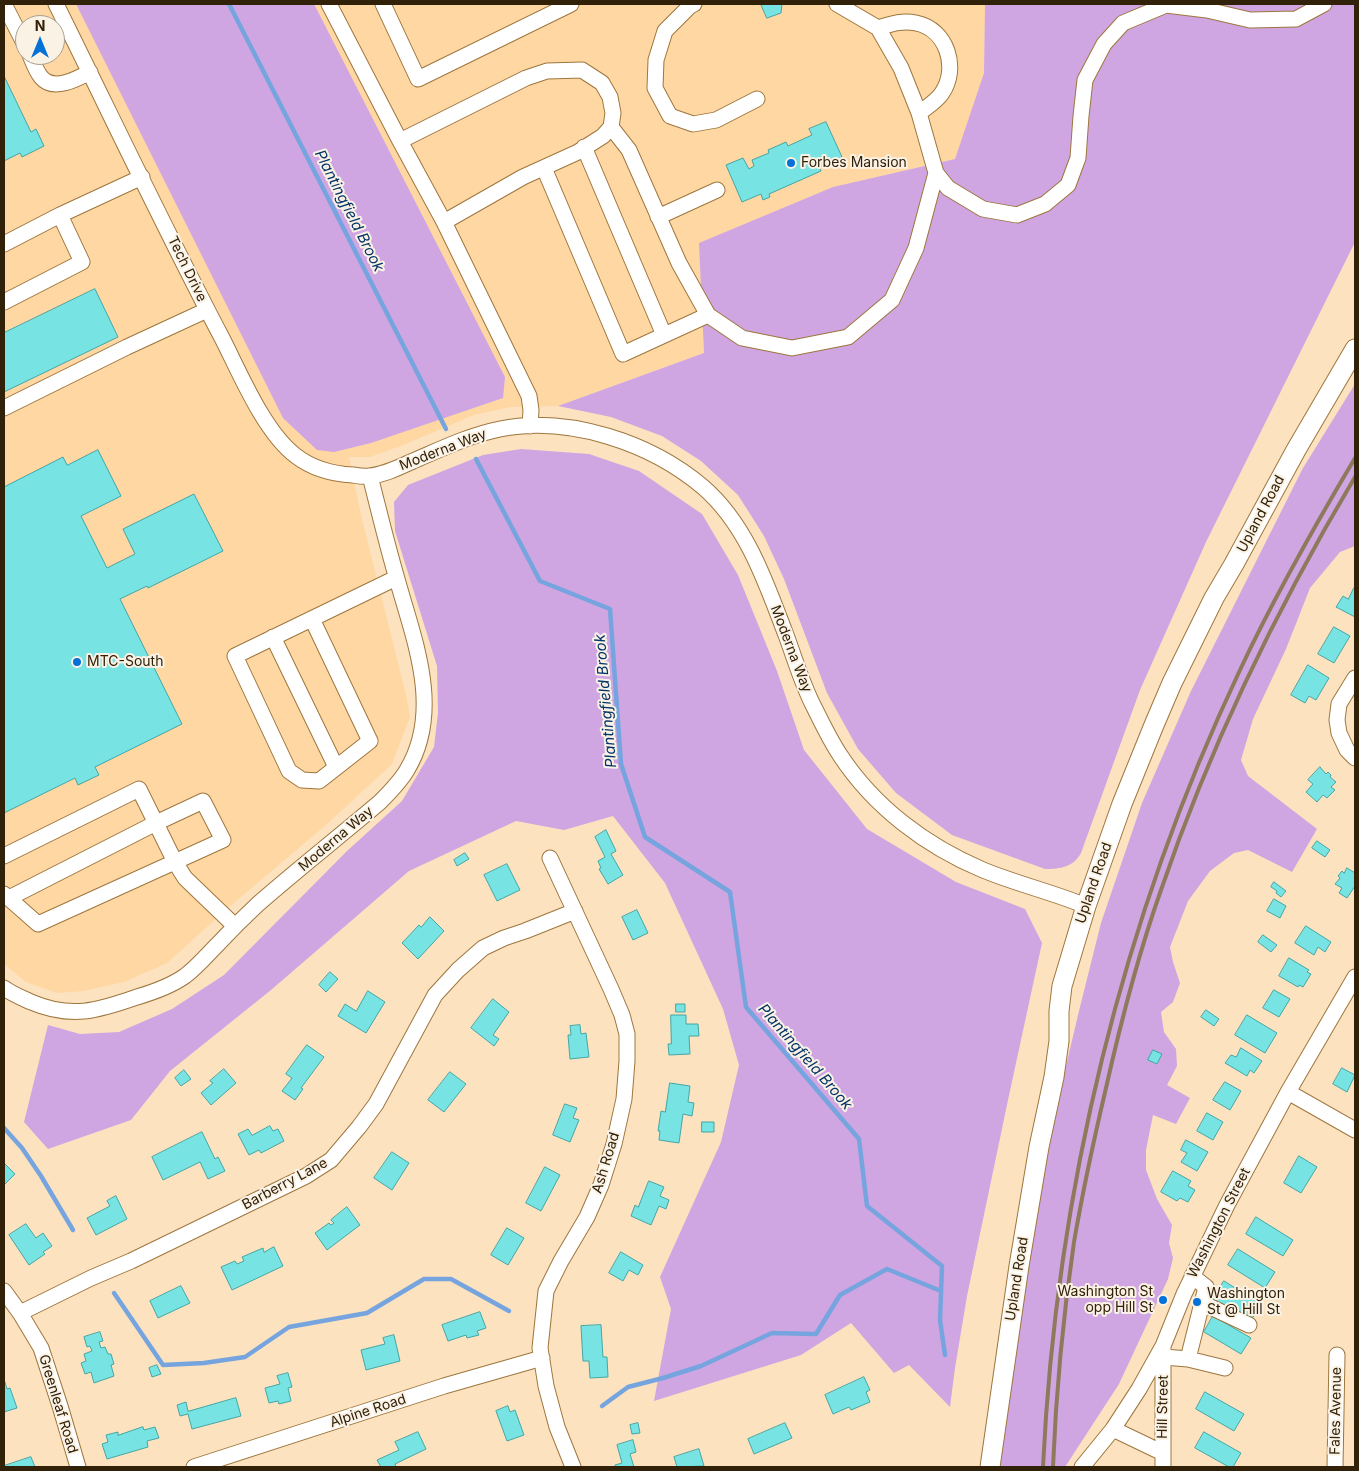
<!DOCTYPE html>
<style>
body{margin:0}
#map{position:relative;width:1359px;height:1471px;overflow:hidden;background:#fce2bf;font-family:Inter,sans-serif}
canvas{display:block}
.frame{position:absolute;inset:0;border:5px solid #312108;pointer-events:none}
.north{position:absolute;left:15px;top:15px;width:50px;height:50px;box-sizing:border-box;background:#fbf2e6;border:1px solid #aa9e8d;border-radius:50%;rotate:0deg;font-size:14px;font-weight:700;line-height:20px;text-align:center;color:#312108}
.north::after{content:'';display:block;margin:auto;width:18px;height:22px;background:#0471d8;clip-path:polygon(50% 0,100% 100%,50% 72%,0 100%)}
</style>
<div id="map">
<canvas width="1359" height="1471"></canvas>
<div class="frame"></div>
<div class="north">N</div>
</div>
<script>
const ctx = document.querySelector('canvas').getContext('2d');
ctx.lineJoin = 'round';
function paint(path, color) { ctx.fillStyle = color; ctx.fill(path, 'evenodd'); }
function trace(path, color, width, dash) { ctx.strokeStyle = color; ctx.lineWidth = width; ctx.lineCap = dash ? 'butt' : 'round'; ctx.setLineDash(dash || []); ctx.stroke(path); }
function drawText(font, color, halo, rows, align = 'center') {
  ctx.font = font + ' Inter,sans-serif'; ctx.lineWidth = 4; ctx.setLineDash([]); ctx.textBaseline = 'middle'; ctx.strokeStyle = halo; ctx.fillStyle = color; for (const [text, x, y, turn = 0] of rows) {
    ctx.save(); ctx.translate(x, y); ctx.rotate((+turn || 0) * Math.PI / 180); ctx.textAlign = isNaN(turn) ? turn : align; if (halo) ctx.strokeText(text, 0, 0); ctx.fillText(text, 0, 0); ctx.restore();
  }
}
const built = new Path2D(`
 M4,4H985L984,73L955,159L833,187L700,243L704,353L558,406L510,407L474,415L403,445L370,457H349L362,520L406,695L410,717L392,764L326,825L229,907L167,963L124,982L83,991L57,993L26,982L4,964ZM25,25H55V55H25Z`);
const green = new Path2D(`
 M76,4H314L505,377L503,398L371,443L334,452L317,450L283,418Z
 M985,4H1355V242L1206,542L1140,690L1081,853C1073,867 1061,869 1045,869L952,835L896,793L858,749L827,693L784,579L764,536L738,495L701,461L662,436L611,417L558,406L704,353L699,243L833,187L955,159L984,73Z
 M1355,384V546L1340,552L1310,588L1286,649L1253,719L1241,760L1248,776L1317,829L1292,872L1248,850L1234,853L1210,871L1188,901L1170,947L1173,962L1180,983L1173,1002L1161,1012L1164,1032L1176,1049L1177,1066L1167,1085L1190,1098L1176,1124L1153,1115L1146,1150V1170L1157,1199L1172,1225L1169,1243L1173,1258L1168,1279L1119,1384L1065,1467H1000L1045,1154L1079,1011L1101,923L1142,803L1191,691L1303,468Z
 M521,449L589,454L639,471L702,514L738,575L777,671L804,750L867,829L956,882L1025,909L1042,943L1008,1100L967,1296L955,1368L950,1407L909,1365L894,1373L851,1323L801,1355L654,1401L671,1309L660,1277L721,1142L739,1065L723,1009L665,883L613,816L564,830L516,821L409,871L271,990L170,1071L131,1120L48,1149L24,1122L48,1025L80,1034L119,1032L172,1009L224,975L347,851L402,801L434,747L438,713L437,666L395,531L394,502L408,485L483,455Z`);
const stream = new Path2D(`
 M229,4L446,429
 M476,459L540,581L610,609L621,764L645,837L730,892L746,1007L859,1139L867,1206L942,1266L940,1320L945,1355
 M4,1128L22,1148L41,1176L73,1230
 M114,1293L163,1365L204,1363L245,1357L289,1327L367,1313L424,1279H451L509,1311
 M602,1406L628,1387L663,1378L701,1366L772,1333L816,1334L840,1295L887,1269L941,1291`);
const building = new Path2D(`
 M761,4H782L781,13L767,18Z
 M4,76L31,132L36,129L44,146L22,157L20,153L4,161Z
 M826,122L842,157L819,167L821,171L769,194L770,197L763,200L761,194L742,202L726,165L743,158L749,169L754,166L752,160L769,153L768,150L786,142L788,146L812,135L809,129Z
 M95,289L118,337L4,392V333Z
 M98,450L121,496L81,516L107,568L135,554L123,529L194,494L223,551L148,588L147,586L120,599L182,724L95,767L99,775L78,785L75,778L4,813V487L63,457L67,465Z
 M1354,588H1355V617L1336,607L1343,596L1348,599Z
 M1334,627L1350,636L1334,663L1318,654Z
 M1308,665L1329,678L1316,700L1309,696L1305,703L1291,695Z
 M1320,767L1326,774L1328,772L1331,775L1330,777L1336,782L1331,787L1335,790L1327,798L1323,795L1317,802L1306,792L1313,784L1308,780Z
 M606,830L616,851L611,854L623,875L608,884L599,869L601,868L598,861L605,857L595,837Z
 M1317,841L1330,850L1325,857L1312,848Z
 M465,853L469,859L457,866L454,860Z
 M507,864L520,890L497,901L484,875Z
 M1347,868L1355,873V886L1347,898L1339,893L1342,888L1335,884L1340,878L1338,876L1342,871L1344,873Z
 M1274,882L1286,891L1281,897L1276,893L1277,891L1271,887Z
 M1274,899L1286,906L1280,918L1267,911Z
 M637,910L648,933L633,940L622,917Z
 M430,917L444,931L418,959L402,943L419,925L421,927Z
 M1306,926L1331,942L1325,952L1318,947L1314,955L1295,943Z
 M1263,935L1277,945L1271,952L1258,942Z
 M1289,958L1309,970L1307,972L1311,974L1303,987L1299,985L1298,987L1279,976Z
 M330,972L338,979L326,992L319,985Z
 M1274,990L1290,999L1279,1017L1263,1008Z
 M368,991L385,1002L366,1033L338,1016L345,1004L356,1011Z
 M493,999L509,1012L493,1035L499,1039L494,1046L471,1028Z
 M676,1004H685V1012H676Z
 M1206,1010L1219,1019L1214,1026L1201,1017Z
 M671,1015H686V1024H698L699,1036H689L690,1054L669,1055L668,1044H671Z
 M1247,1015L1277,1033L1265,1053L1235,1035Z
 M580,1025L581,1034L586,1033L589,1057L570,1059L568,1035H571L570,1026Z
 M307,1045L324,1057L301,1088L303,1089L295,1100L282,1091L292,1078L286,1074Z
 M1241,1048L1262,1061L1254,1073L1250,1070L1247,1076L1225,1063L1231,1055L1236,1057Z
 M1153,1050L1162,1054L1157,1064L1148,1060Z
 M1342,1068L1355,1075L1347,1092L1333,1084Z
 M224,1069L236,1083L211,1105L201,1093L213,1083L210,1081Z
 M184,1070L191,1079L181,1086L175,1078Z
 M450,1072L466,1084L444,1112L428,1100Z
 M1225,1082L1241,1091L1230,1110L1213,1100Z
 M670,1083L690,1086L688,1102L694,1103L692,1116L683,1114L679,1143L659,1140L660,1131H658L661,1111L665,1112Z
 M565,1104L577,1108L573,1118L579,1120L570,1142L553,1135Z
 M1207,1113L1223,1122L1213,1140L1197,1131Z
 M702,1122H714V1132H702Z
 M270,1126L273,1131L278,1129L284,1141L261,1153L259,1150L249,1155L238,1134L248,1129L252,1135Z
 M202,1132L215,1159L218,1157L225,1171L208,1179L200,1162L163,1180L152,1157Z
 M1186,1140L1208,1152L1197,1171L1181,1162L1187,1153L1181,1150Z
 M392,1152L409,1163L392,1190L374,1178Z
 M1299,1156L1317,1167L1301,1193L1284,1183Z
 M5,1164L15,1174L4,1185V1166Z
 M545,1167L560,1175L541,1211L526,1203Z
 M1173,1171L1191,1181L1188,1186L1195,1190L1188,1202L1180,1198L1177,1201L1161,1192Z
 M649,1181L664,1187L660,1196L669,1200L666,1209L659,1206L651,1225L631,1216L635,1205L638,1207Z
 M116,1196L127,1219L96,1235L87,1218L110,1206L107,1201Z
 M347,1207L360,1225L327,1250L315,1233L329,1223L331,1225L334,1223L331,1220Z
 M1256,1217L1293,1240L1283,1256L1246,1234Z
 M26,1224L36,1238L43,1233L52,1246L43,1252L45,1254L29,1265L9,1235Z
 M507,1228L524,1238L508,1265L491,1255Z
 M274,1247L283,1266L232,1290L221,1267L235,1261L237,1264L244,1261L242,1257L263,1248L264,1252Z
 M1238,1249L1275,1272L1265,1288L1228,1265Z
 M621,1252L643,1265L638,1275L629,1270L623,1281L609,1273Z
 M1224,1281L1261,1304L1252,1319L1243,1313L1241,1316L1213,1299Z
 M181,1286L190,1303L158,1318L150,1301Z
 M480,1312L486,1328L477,1331L479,1335L467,1338L466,1335L448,1341L442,1325Z
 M1213,1316L1251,1338L1241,1354L1204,1332Z
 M601,1325L603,1357H607L608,1377L590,1378L589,1361H583L581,1326Z
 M100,1332L103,1341L99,1342L101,1348L105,1347L108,1354H111L114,1364L111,1365L114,1376L94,1383L91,1372L85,1374L81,1363L86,1361L84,1354L92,1351L90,1346L87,1347L84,1337Z
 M394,1335L400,1361L366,1370L361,1350L385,1344L383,1338Z
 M157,1365L161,1374L152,1377L149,1368Z
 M288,1373L292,1387L288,1388L291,1401L279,1404L278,1401L269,1403L265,1388L280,1384L277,1376Z
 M864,1377L870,1390L866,1392L870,1402L851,1410L849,1407L833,1414L825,1395Z
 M4,1379L7,1389L10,1388L17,1408L4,1412Z
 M1205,1392L1244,1414L1234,1431L1196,1409Z
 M236,1398L241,1416L192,1429L188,1414L180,1416L177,1405L186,1402L188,1411Z
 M508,1406L510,1412L515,1410L524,1435L507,1441L496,1411Z
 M638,1423L640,1433L632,1434L630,1425Z
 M785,1423L792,1438L754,1454L748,1439Z
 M143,1427L144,1430L155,1427L159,1438L147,1441L148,1447L107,1459L102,1444L108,1442L106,1435L118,1432V1435Z
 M418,1432L426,1449L395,1464L396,1467H381L377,1460L399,1450L395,1442Z
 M1204,1432L1241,1453L1233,1467H1229L1195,1448Z
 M633,1440L636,1452L630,1454L634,1467H615V1465L622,1463L617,1445Z
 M699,1449L704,1466L677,1467L674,1457Z
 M31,1457L35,1467H4V1466Z`);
const minor = new Path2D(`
 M4,4L25,45
 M56,4C111,115 164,228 222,338C240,373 264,432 296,456C313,469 332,474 353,475C359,476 364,477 369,476C384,475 400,467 413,461C441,449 470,435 500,429C569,415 651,443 703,487C747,525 766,583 786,635C795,659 802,684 814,707C822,723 830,740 840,755C874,807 926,846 983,870C1017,884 1052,892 1086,906
 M329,4L400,141
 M383,4L418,79L571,4
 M694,4L690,6L665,31L656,60L655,88L670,116L693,124L716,120L757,99
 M878,28C891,24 902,20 916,23C947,29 959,68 942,93C937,101 927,107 919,113
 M30,55C33,62 36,71 41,77C53,92 77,79 90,72
 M584,147L664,335
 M544,168L623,354L708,315L679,263L629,150L611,127
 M936,173L948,188L983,209L1017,215L1045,204L1068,185L1078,158L1081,116L1085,80L1104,44L1123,23L1166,5L1207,10L1250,20L1296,19L1324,4
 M658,217L717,190
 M444,222L523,177L578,152L603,136L611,127L613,113L610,97L602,83L582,70L547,71L526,78L400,141L444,222L529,396L531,410L530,426
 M4,244L60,215L142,177
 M4,302L82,262L60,215
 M708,315L742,338L792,348L848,337L892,300L916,248L936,173L919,113L901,68L878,28L837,4
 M4,408L127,347L207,310
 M312,619L370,741L319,781L302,780L289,771L235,656L396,578
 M273,637L336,767
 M1355,678L1339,704L1337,720L1339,733L1347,750L1355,758
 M4,856L139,789L175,862L185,878L235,926
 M550,858L611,989L622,1015L627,1034V1061L624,1099L614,1144L601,1185L587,1217L561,1261L546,1291L540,1348L546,1386L557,1427L573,1467
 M4,894L38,924L223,840L203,801L156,823L9,898
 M4,988C12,994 22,998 31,1002C71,1019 97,1011 137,997C154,992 171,986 185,976C197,967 207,955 218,944C231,930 244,917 258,904C298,869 340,836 380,802C390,792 400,782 407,770C443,710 414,640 397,579C387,545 379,511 370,476
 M1288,1092L1355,1130
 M1192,1276L1206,1287L1202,1303
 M4,1291L20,1313L41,1348L60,1406L78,1467
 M20,1313L91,1278L131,1261L306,1176L331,1160L359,1127L376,1104L435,995L458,970L483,948L504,938L525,931L575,911
 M1164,1357L1188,1359L1225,1368
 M1188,1359L1202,1303L1249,1325
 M1113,1429L1163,1453
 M194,1467L444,1386L542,1358
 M1082,1467L1113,1429L1139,1389L1163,1346L1184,1294L1227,1205L1288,1092L1355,977
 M1163,1467V1347
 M1335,1467L1337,1355`);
const major = new Path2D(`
 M990,1467L1019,1266L1039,1147L1054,1077L1059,1041V1011L1062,986L1086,906L1122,804L1154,725L1172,683L1214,598L1234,564L1296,450L1355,349`);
const rail = new Path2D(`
 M1043,1467C1056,1192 1122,919 1240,670C1274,597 1314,527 1355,458
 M1053,1467C1056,1392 1063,1317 1074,1242C1083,1190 1094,1139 1106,1088C1121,1021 1138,955 1161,890C1210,746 1277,608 1355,477`);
const markers = [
 [791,163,5,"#0471d8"],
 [77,662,5,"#0471d8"],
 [1163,1300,5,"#0471d8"],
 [1197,1302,5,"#0471d8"]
];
const poiNames = [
 ["Forbes Mansion",801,163],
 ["MTC-South",87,662],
 ["Washington St",1153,1292,"right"],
 ["opp Hill St",1153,1308,"right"],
 ["Washington",1207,1294],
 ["St @ Hill St",1207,1310]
];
const streetNames = [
 ["Tech Drive",187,269,64],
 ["Moderna Way",443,450,-21],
 ["Upland Road",1261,514,-62],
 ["Moderna Way",791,649,69],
 ["Moderna Way",336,839,-40],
 ["Upland Road",1094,883,-71],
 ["Ash Road",606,1163,-73],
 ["Barberry Lane",285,1184,-28],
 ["Washington Street",1219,1223,-63],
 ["Upland Road",1017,1279,-81],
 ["Greenleaf Road",58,1404,73],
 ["Hill Street",1163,1407,-89],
 ["Alpine Road",368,1411,-18],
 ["Fales Avenue",1336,1411,-89]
];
const waterNames = [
 ["Plantingfield Brook",349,211,63],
 ["Plantingfield Brook",606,701,-95],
 ["Plantingfield Brook",805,1057,49]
];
paint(built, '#fed7a3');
paint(green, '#cfa6e2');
trace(stream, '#75a4de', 4.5);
paint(building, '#77e3e2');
trace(building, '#45a6a5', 1);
trace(minor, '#9e763d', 17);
trace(major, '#9e763d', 21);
trace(minor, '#fff', 15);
trace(major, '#fff', 19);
trace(rail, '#8e795c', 4);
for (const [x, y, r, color] of markers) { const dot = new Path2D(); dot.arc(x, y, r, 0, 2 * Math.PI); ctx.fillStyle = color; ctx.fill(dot); trace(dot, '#fbf2e6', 2); }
drawText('14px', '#312108', '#fbf2e6', poiNames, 'left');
drawText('14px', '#312108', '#fbf2e6', streetNames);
drawText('italic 15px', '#033468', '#fbf2e6', waterNames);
</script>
